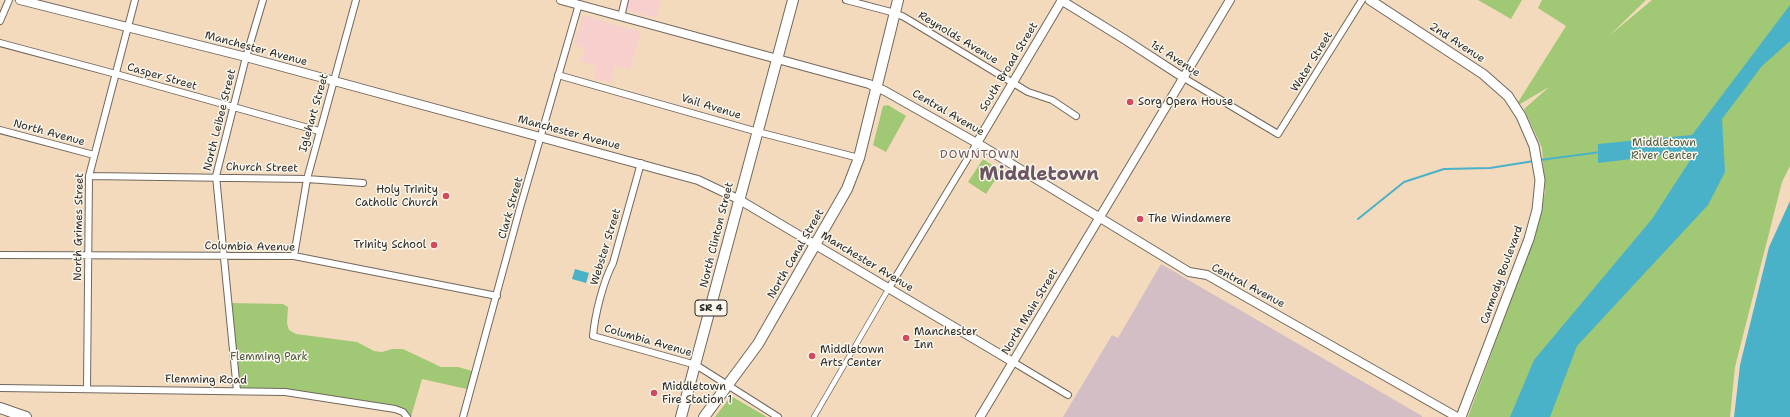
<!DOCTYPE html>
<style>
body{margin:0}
canvas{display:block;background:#f4dabd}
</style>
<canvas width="1790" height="417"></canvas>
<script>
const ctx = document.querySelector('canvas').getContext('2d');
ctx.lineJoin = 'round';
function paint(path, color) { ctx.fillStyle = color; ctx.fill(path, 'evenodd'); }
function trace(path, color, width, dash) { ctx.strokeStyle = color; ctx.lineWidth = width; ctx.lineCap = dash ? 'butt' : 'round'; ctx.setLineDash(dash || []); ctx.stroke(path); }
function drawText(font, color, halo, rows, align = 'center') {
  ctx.font = font + ' "Shantell Sans",sans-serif'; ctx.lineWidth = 3; ctx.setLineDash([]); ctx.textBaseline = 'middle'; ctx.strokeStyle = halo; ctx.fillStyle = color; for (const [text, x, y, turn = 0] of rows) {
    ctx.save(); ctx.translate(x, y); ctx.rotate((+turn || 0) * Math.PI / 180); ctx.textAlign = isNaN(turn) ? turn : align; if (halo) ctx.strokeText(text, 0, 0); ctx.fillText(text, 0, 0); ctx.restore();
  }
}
const built = new Path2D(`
 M628,0H661L656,18L625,10Z
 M583,15L641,32L630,70L615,66L611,83L594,79L597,66L580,61L585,49L574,45Z`);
const industrial = new Path2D(`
 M1161,264L1422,416V417H1063L1112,335L1118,338Z`);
const green = new Path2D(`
 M1478,0H1522L1511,19Z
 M1542,0H1646L1609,36L1652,0H1790V166L1782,182L1735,367L1730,417H1468L1536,232L1545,192L1542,148L1524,109L1549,87L1515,107L1566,26L1538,8Z
 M888,105L906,116L886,152L873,145L883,106Z
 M983,159L1001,171L986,194L968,182Z
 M229,303L283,304L288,307L287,323L289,330L296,334L357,342L374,351L382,352L392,349H403L441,367H458L476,372L471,390L422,379L411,417H407L403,412L285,392L237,391Z
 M731,396L767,417H715Z`);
const water = new Path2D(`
 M1790,5V41L1762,66L1722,119L1725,172L1708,205L1577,346L1550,417H1510L1534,360L1652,219L1689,162L1682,153L1598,163V144L1692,135Z
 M1790,201V417H1734L1740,365L1769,247Z
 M575,269L589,273L586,283L572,279Z`);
const stream = new Path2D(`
 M1540,160L1601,152
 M1358,219L1404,182L1444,169L1490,168L1534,161`);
const pedestrian = new Path2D(`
 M814,417L889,288`);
const minor = new Path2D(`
 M846,0L895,13L904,17L1028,92L1052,100L1076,116
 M621,17L625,0
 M0,21L9,0
 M0,43L116,74L319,131
 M558,75L758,132L859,158
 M1184,78L1278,134L1362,0
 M0,130L94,155
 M641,163L613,263C603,282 595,314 593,336L696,365L778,417
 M89,176L307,179L363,183
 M0,255L294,256L497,296
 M294,256L307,179L356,0
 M889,288L977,143
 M1013,362L1068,395
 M0,388L285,392L395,409L403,412L407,417
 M87,388L89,176L135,0
 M237,391L216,176L246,57L263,0
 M463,417L520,208L579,4`);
const tertiary = new Path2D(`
 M20,0L246,57L698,180L738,199L1013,362
 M561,0L869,84L885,91L982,146L1189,272L1207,275L1457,417
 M1061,0L1124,39L1184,78
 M977,143L1062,0
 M980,417L1230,0`);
const secondary = new Path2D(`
 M1370,0L1483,74L1508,96L1521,116L1534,146L1540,180L1537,210L1529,239L1461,417`);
const primary = new Path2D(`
 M0,408L26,417
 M681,417L793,0
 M704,417L758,344L847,189L859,158L898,0`);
const markers = [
 [1130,102,4,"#d1495b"],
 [446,196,4,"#d1495b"],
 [1140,219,4,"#d1495b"],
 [434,245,4,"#d1495b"],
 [906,338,4,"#d1495b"],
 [812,356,4,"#d1495b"],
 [654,393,4,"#d1495b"]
];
const shields = [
 [711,308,32]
];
const shieldNames = [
 ["SR 4",711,308]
];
const streetNames = [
 ["Reynolds Avenue",958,38,31],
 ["2nd Avenue",1457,43,33],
 ["Manchester Avenue",256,49,15],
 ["1st Avenue",1175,59,33],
 ["Water Street",1312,62,-58],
 ["South Broad Street",1009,67,-59],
 ["Casper Street",162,77,16],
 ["Vail Avenue",711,107,17],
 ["Iglehart Street",314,113,-74],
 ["Central Avenue",948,113,30],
 ["North Leibee Street",220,120,-76],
 ["North Avenue",49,133,15],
 ["Manchester Avenue",569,133,15],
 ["Church Street",262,168,1],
 ["Clark Street",511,208,-74],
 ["North Grimes Street",79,227,-89],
 ["North Clinton Street",717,235,-76],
 ["Columbia Avenue",250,247,1],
 ["Webster Street",606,247,-73],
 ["North Canal Street",796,254,-60],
 ["Manchester Avenue",867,262,31],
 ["Carmody Boulevard",1502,275,-70],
 ["Central Avenue",1248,286,28],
 ["North Main Street",1030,312,-59],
 ["Columbia Avenue",648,341,16],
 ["Flemming Road",206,380,1]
];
const poiNames = [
 ["Sorg Opera House",1138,102],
 ["Holy Trinity",438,190,"right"],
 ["Catholic Church",438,203,"right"],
 ["The Windamere",1148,219],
 ["Trinity School",426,245,"right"],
 ["Manchester",914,332],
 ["Inn",914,345],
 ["Middletown",820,350],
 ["Arts Center",820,363],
 ["Middletown",662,387],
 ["Fire Station 1",662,400]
];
const parkNames = [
 ["Middletown",1664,143],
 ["River Center",1664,156],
 ["Flemming Park",269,357]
];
const neighbourhoodNames = [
 ["DOWNTOWN",980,155]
];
const townNames = [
 ["Middletown",1039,175]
];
paint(built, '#f7d0ce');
paint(industrial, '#d2bec4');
paint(green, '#a1c874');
paint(water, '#4ab2c8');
trace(stream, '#4ab2c8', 2);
trace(pedestrian, '#71685e', 6);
trace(minor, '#71685e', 8);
trace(tertiary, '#71685e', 10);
trace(secondary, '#71685e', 11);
trace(primary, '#71685e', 12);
trace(pedestrian, '#fff', 4.5);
trace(minor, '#fff', 6);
trace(tertiary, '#fff', 8);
trace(secondary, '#fff', 9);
trace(primary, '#fff', 10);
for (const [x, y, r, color] of markers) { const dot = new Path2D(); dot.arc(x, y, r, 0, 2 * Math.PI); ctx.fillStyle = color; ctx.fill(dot); trace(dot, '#fbf7ec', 1.5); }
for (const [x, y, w] of shields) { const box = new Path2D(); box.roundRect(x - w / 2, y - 8, w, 16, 3); ctx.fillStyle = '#fbf7ec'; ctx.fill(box); trace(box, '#2b2b2b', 1); }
drawText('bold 10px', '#2b2b2b', null, shieldNames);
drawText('11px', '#2b2b2b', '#fbf7ec', streetNames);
drawText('11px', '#2b2b2b', '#fbf7ec', poiNames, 'left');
drawText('11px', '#4e5a41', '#fbf7ec', parkNames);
ctx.letterSpacing = '1px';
drawText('12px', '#6d5664', '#fbf7ec', neighbourhoodNames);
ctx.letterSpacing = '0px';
drawText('bold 19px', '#6d5664', '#fbf7ec', townNames);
</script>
